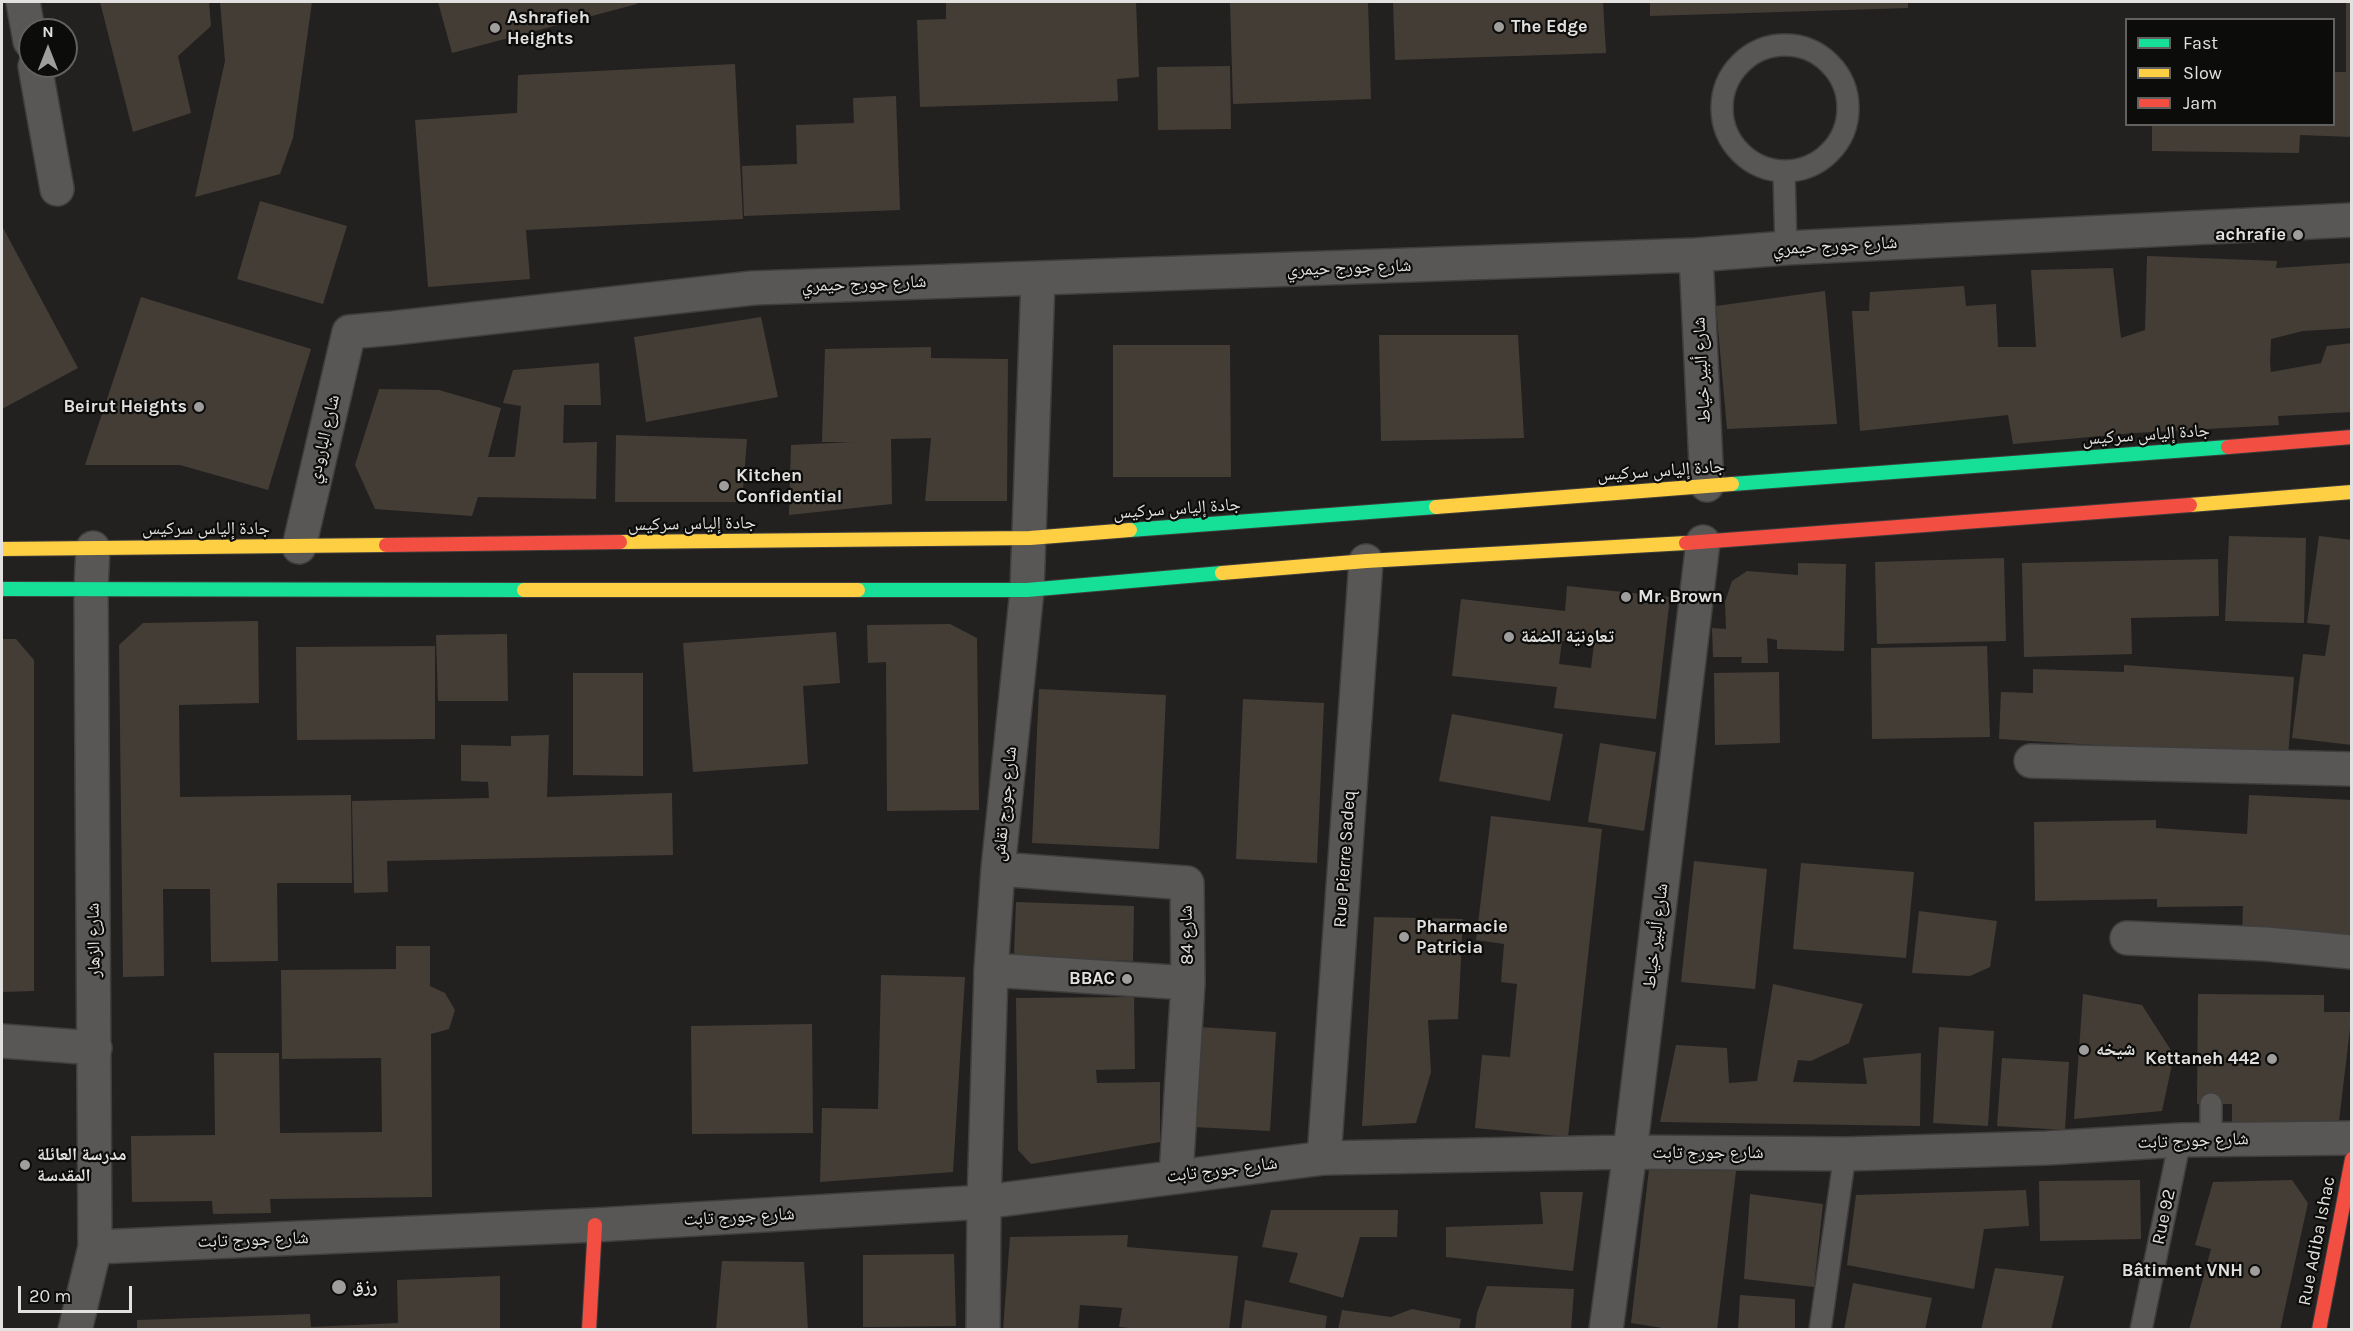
<!DOCTYPE html>
<meta charset="utf-8">
<style>
body{margin:0}
#map{position:relative;width:2353px;height:1331px;overflow:hidden;background:#222120;font-family:Karla,sans-serif}
canvas{display:block}
.frame{position:absolute;inset:0;border:3px solid #e2e1df;pointer-events:none}
.legend{position:absolute;left:2125px;top:18px;width:210px;height:108px;box-sizing:border-box;background:#0c0c0b;border:2px solid #626160;margin:0;padding:8px 10px;list-style:none;font-size:18px;color:#e2e1df}
.legend li{display:flex;align-items:center;gap:12px;height:30px}
.legend b{width:30px;border:2px solid #626160}
.north{position:absolute;left:18px;top:18px;width:60px;height:60px;box-sizing:border-box;background:#0c0c0b;border:2px solid #626160;border-radius:50%;rotate:0deg;font-size:16px;font-weight:700;line-height:24px;text-align:center;color:#e2e1df}
.north::after{content:'';display:block;margin:auto;width:21px;height:27px;background:#9f9e9c;clip-path:polygon(50% 0,100% 100%,50% 72%,0 100%)}
.scale{position:absolute;left:18px;top:1286px;width:114px;height:27px;box-sizing:border-box;border:3px solid #e2e1df;border-top:0;padding-left:8px;font-size:18px;line-height:21px;white-space:nowrap;color:#e2e1df;-webkit-text-stroke:4px #0c0c0b;paint-order:stroke}
</style>
<div id="map">
<canvas width="2353" height="1331"></canvas>
<div class="frame"></div>
<ul class="legend">
<li><b style="height:8px;background:#16e098"></b>Fast</li>
<li><b style="height:8px;background:#ffcf43"></b>Slow</li>
<li><b style="height:8px;background:#f24e42"></b>Jam</li>
</ul>
<div class="north">N</div>
<div class="scale">20 m</div>
</div>
<script>
const ctx = document.querySelector('canvas').getContext('2d');
ctx.lineJoin = 'round';
function paint(path, color) { ctx.fillStyle = color; ctx.fill(path, 'evenodd'); }
function trace(path, color, width, dash) { ctx.strokeStyle = color; ctx.lineWidth = width; ctx.lineCap = dash ? 'butt' : 'round'; ctx.setLineDash(dash || []); ctx.stroke(path); }
function drawText(font, color, halo, rows, align = 'center') {
  ctx.font = font + ' Karla,"Noto Naskh Arabic",sans-serif'; ctx.lineWidth = 4.5; ctx.setLineDash([]); ctx.textBaseline = 'middle'; ctx.strokeStyle = halo; ctx.fillStyle = color; for (const [text, x, y, turn = 0] of rows) {
    ctx.save(); ctx.translate(x, y); ctx.rotate((+turn || 0) * Math.PI / 180); ctx.textAlign = isNaN(turn) ? turn : align; if (halo) ctx.strokeText(text, 0, 0); ctx.fillText(text, 0, 0); ctx.restore();
  }
}
const building = new Path2D(`
 M100,2H209L211,26L178,56L191,113L133,132Z
 M220,2H312L293,138L280,174L195,197L225,61Z
 M438,2H637V4L452,53Z
 M946,2H1136L1139,77L1117,79L1118,101L920,107L917,20L946,19Z
 M1230,2H1368L1371,99L1233,104Z
 M1393,2H1603L1606,53L1395,60Z
 M1650,2H1908V8L1650,16Z
 M2346,2H2352V137L2300,135L2299,153L2152,151V124H2334V72H2346Z
 M735,64L743,219L526,230L530,279L428,287L415,120L517,113L518,75Z
 M1230,66L1231,129L1158,130L1157,67Z
 M896,96L900,210L744,216L742,166L797,164L796,125L854,123L853,98Z
 M260,201L347,226L323,304L237,279Z
 M2,226L78,368L2,409Z
 M2147,256L2277,261L2276,268L2352,263V328L2303,331L2271,339L2270,362L2271,372L2321,363L2327,346L2352,343V412L2278,416L2279,425L2134,433L2013,444L2008,415L1860,431L1852,311H1869L1870,292L1964,286L1966,306L1996,304L1998,347H2036L2031,270L2113,268L2121,338L2145,330Z
 M1825,291L1837,424L1727,429L1716,306Z
 M141,297L311,349L268,490L180,465H85Z
 M761,317L778,397L646,422L634,337Z
 M1379,335H1518L1524,438L1381,441Z
 M1113,345H1230L1231,477H1113Z
 M931,347V358L1008,359L1007,501H925L931,438L891,439L892,504L789,515L791,445L853,442H822L825,349Z
 M599,363L601,405H564L563,443L597,442L596,499L478,497L472,516L375,509L355,465L379,389L439,390L501,408L488,457H515L521,406L503,403L513,370Z
 M616,435L747,439L742,502H615Z
 M2229,536L2306,538L2304,623L2225,621Z
 M2319,536L2352,540V745L2292,738L2303,654L2325,656L2330,625L2307,623Z
 M2004,558L2006,641L1877,644L1875,562Z
 M2218,559L2219,616L2131,618L2132,654L2024,657L2022,563Z
 M1798,563L1846,564L1844,651L1777,649V640L1767,638L1768,663H1741L1742,657H1713L1712,628L1726,629L1725,602L1732,581L1747,571L1798,575Z
 M1567,586L1670,597L1656,719L1554,708L1557,687L1452,676L1461,599L1565,611ZM1562,641L1594,644L1591,668L1559,664Z
 M258,621L259,703L179,705L180,797L351,795L352,883H277L278,961L211,962L210,889H163L164,976L123,977L119,645L143,623Z
 M950,624L977,638L979,810L887,811L886,662L868,663L867,625Z
 M836,632L840,683L803,686L808,764L693,772L683,643Z
 M507,634L508,701H438L436,635Z
 M2,639H16L34,660V991L2,992Z
 M435,646V739L297,740L296,647Z
 M1987,646L1990,737L1872,739L1871,648Z
 M2124,665L2294,677L2288,757L1999,739L2001,692L2033,693V669L2124,672Z
 M1779,672L1780,743L1715,745L1714,673Z
 M573,673H643V776L573,775Z
 M1039,689L1166,695L1159,849L1032,843Z
 M1243,699L1324,703L1317,863L1236,859Z
 M1452,714L1563,734L1550,801L1439,781Z
 M549,735L547,797L672,793L673,855L387,861L388,892L354,893L352,801L489,798L488,782L461,781V745L511,746V736Z
 M1600,743L1656,752L1644,831L1588,822Z
 M2249,795L2352,800V940L2242,935L2243,906L2157,907V899L2035,901L2034,822L2156,820V828L2247,834Z
 M1491,816L1602,829L1568,1137L1475,1128L1482,1055L1510,1057L1517,984L1501,982L1504,944L1476,940Z
 M1694,861L1767,869L1755,989L1681,982Z
 M1801,863L1914,872L1906,958L1793,949Z
 M1016,902L1134,906L1133,961L1014,956Z
 M1919,911L1997,921L1990,967L1970,976L1912,973Z
 M1374,917L1463,919L1458,1019L1428,1020L1431,1072L1416,1123L1362,1126Z
 M396,946H430V986L445,993L455,1010L449,1029L431,1034L432,1197L270,1199L271,1213L213,1214L212,1201L132,1202L131,1136L215,1135L214,1053H279L280,1133L382,1132L381,1058L282,1059L281,970L396,969Z
 M881,975L965,977L953,1172L820,1182L822,1108L878,1109Z
 M1773,984L1863,1004L1849,1043L1811,1061L1798,1060L1793,1082L1867,1084L1863,1058L1921,1053L1920,1126L1660,1122L1676,1045L1727,1048L1729,1083L1757,1081Z
 M2083,994L2142,1005L2174,1055L2162,1111L2074,1119Z
 M2198,994L2324,995V1012H2352L2339,1121L2232,1123V1104H2197Z
 M1134,997L1135,1069L1096,1070L1097,1083L1160,1082V1142L1031,1164L1018,1150L1016,998Z
 M812,1024L813,1133L692,1134L691,1026Z
 M1200,1027L1276,1032L1270,1131L1194,1127Z
 M1939,1027L1994,1031L1988,1126L1933,1123Z
 M2002,1058L2069,1062L2065,1130L1997,1126Z
 M1649,1169L1736,1171L1717,1330H1675L1631,1323Z
 M2140,1180L2141,1239L2040,1241L2039,1181Z
 M2292,1180L2308,1203L2280,1330H2189L2211,1249L2195,1245L2213,1182Z
 M2026,1190L2029,1226L1984,1229L1974,1289L1847,1265L1856,1195Z
 M1540,1192H1583L1573,1271L1446,1257V1227L1543,1224Z
 M1750,1194L1823,1204L1814,1287L1744,1279Z
 M1271,1210H1398L1397,1237H1360L1343,1298L1289,1282L1298,1253L1262,1247Z
 M1128,1235L1127,1247L1238,1256L1229,1330H1152L1119,1327L1122,1308L1080,1305L1078,1330H1003L1010,1237Z
 M954,1254L956,1326L863,1327V1255Z
 M722,1261L804,1262L808,1330H716Z
 M1995,1268L2064,1276L2051,1330H1981Z
 M500,1276V1330H137V1320L310,1314L311,1327L398,1323L397,1280Z
 M1853,1283L1932,1298L1925,1330H1844Z
 M1487,1286L1574,1289L1571,1330H1475L1477,1313Z
 M1740,1295L1795,1299V1330H1738Z
 M1245,1300L1327,1316L1325,1330H1241Z
 M1412,1309L1461,1319L1459,1330H1338L1342,1310L1391,1317Z`);
const lane = new Path2D(`
 M1722 108a63 63 0 1 1 126 0a63 63 0 1 1-126 0Z
 M1784,172L1786,248
 M2211,1104V1139
 M1820,1330L1845,1154
 M2141,1330L2180,1140`);
const street = new Path2D(`
 M23,2L30,41
 M35,66L57,189
 M1696,255L1707,485
 M299,547L349,332L394,328L753,288L1696,255L1786,248L2352,220
 M2031,761L2352,769
 M998,869L1187,883L1188,983L1176,1176
 M2127,938L2266,944L2352,952
 M991,970L1188,983
 M2,1041L95,1048
 M1324,1158L1366,561
 M95,1247L595,1225L984,1202L1324,1158L1630,1152L1845,1154L2047,1148L2180,1140L2352,1138
 M75,1330L95,1247L91,588L93,548
 M983,1330L984,1202L991,970L998,869L1027,590L1038,279
 M1606,1330L1630,1152L1703,542`);
const fast = new Path2D(`
 M1732,484L2228,447
 M1130,530L1436,507
 M2,589L524,590
 M858,590H1027L1222,573`);
const slow = new Path2D(`
 M2190,505L2352,492
 M1436,507L1732,484
 M620,542L1030,538L1130,530
 M2,549L386,545
 M1222,573L1366,561L1686,543
 M524,590H858`);
const jam = new Path2D(`
 M2228,447L2352,437
 M1686,543L2190,505
 M386,545L620,542
 M589,1330L595,1225
 M2319,1330L2352,1159`);
const markers = [
 [1499,27,6,"#9f9e9c"],
 [495,28,6,"#9f9e9c"],
 [2298,235,6,"#9f9e9c"],
 [199,407,6,"#9f9e9c"],
 [724,486,6,"#9f9e9c"],
 [1626,597,6,"#9f9e9c"],
 [1509,637,6,"#9f9e9c"],
 [1404,937,6,"#9f9e9c"],
 [1127,979,6,"#9f9e9c"],
 [2084,1050,6,"#9f9e9c"],
 [2272,1059,6,"#9f9e9c"],
 [25,1165,6,"#9f9e9c"],
 [2255,1271,6,"#9f9e9c"],
 [339,1287,8,"#9f9e9c"]
];
const poiNames = [
 ["Ashrafieh",507,18],
 ["Heights",507,39],
 ["The Edge",1511,27],
 ["achrafie",2286,235,"right"],
 ["Beirut Heights",187,407,"right"],
 ["Kitchen",736,476],
 ["Confidential",736,497],
 ["Mr. Brown",1638,597],
 ["تعاونيّة الضمّة",1521,637],
 ["Pharmacie",1416,927],
 ["Patricia",1416,948],
 ["BBAC",1115,979,"right"],
 ["شيخه",2096,1050],
 ["Kettaneh 442",2260,1059,"right"],
 ["مدرسة العائلة",37,1155],
 ["المقدسة",37,1176],
 ["Bâtiment VNH",2243,1271,"right"],
 ["رزق",352,1287]
];
const streetNames = [
 ["شارع جورج حيمري",1835,246,-3],
 ["شارع جورج حيمري",1349,268,-2],
 ["شارع جورج حيمري",864,284,-2],
 ["شارع ألبير خياط",1702,370,-93],
 ["جادة إلياس سركيس",2146,435,-4],
 ["شارع البارودي",324,439,-77],
 ["جادة إلياس سركيس",1661,471,-4],
 ["جادة إلياس سركيس",1177,509,-4],
 ["جادة إلياس سركيس",692,524,-1],
 ["جادة إلياس سركيس",206,529],
 ["شارع جورج نقاش",1005,804,-84],
 ["Rue Pierre Sadeq",1345,859,-86],
 ["شارع 84",1187,935,-91],
 ["شارع ألبير خياط",1656,936,-83],
 ["شارع الزهار",94,940,-91],
 ["شارع جورج تابت",2193,1141,-2],
 ["شارع جورج تابت",1708,1153],
 ["شارع جورج تابت",1222,1170,-7],
 ["شارع جورج تابت",739,1217,-3],
 ["Rue 92",2164,1217,-78],
 ["شارع جورج تابت",253,1240,-2],
 ["Rue Adiba Ishac",2317,1241,-79]
];
paint(building, '#443d36');
trace(lane, '#3f3e3d', 24);
trace(street, '#3f3e3d', 36);
trace(fast, '#3f3e3d', 16);
trace(slow, '#3f3e3d', 16);
trace(jam, '#3f3e3d', 16);
trace(lane, '#585756', 21);
trace(street, '#585756', 33);
trace(fast, '#16e098', 14);
trace(slow, '#ffcf43', 14);
trace(jam, '#f24e42', 14);
for (const [x, y, r, color] of markers) { const dot = new Path2D(); dot.arc(x, y, r, 0, 2 * Math.PI); ctx.fillStyle = color; ctx.fill(dot); trace(dot, '#0c0c0b', 2); }
drawText('bold 18px', '#e2e1df', '#0c0c0b', poiNames, 'left');
drawText('18px', '#e2e1df', '#0c0c0b', streetNames);
</script>
